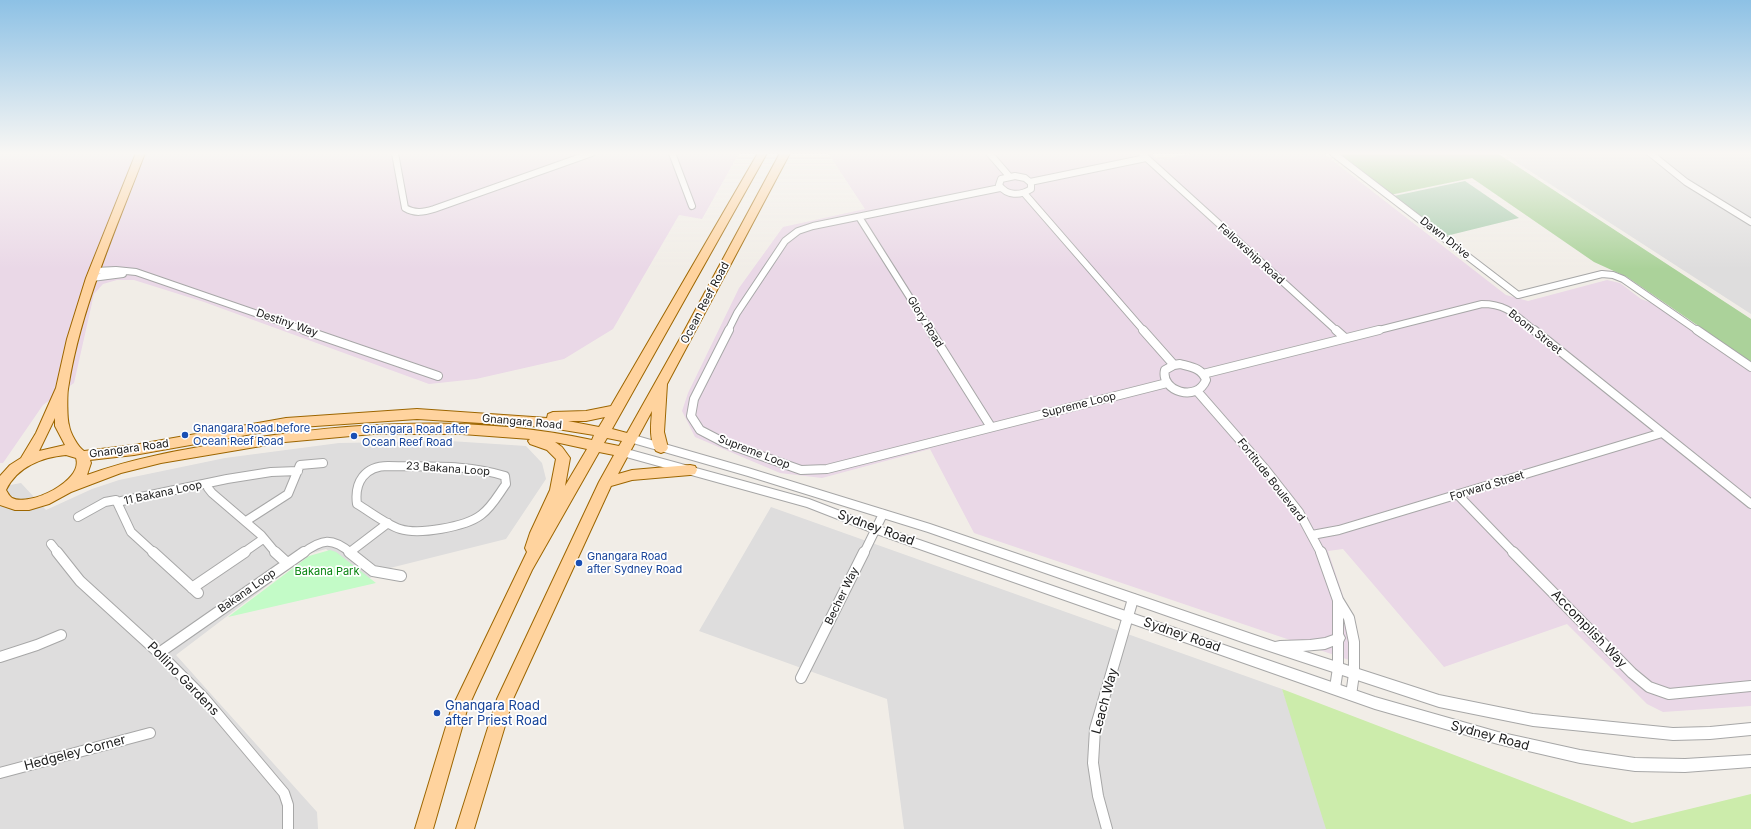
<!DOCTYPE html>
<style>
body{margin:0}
canvas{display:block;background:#f1ede7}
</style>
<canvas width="1751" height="829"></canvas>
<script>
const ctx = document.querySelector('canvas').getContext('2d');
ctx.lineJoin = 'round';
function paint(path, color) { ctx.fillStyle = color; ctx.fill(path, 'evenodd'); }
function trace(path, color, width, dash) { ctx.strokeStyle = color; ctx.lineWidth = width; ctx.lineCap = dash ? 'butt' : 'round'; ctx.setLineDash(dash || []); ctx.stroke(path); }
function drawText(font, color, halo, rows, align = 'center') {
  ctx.font = font + ' Inter,sans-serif'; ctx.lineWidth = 3.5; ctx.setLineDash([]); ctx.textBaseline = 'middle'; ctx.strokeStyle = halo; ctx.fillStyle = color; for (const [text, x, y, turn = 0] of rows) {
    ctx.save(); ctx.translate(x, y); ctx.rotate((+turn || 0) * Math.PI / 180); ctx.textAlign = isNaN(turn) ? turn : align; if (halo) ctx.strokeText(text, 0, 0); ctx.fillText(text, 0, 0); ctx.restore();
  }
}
const residential = new Path2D(`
 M1502,153H1751V314Z
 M450,441L526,446L542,463L546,479L506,539L390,568L366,580L326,549L309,554L176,655L317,812L318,829H0V487L21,483L46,510L92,489L119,480L225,458L339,443Z
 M771,507L1282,689L1331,829H904L887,699L699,631Z`);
const industrial = new Path2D(`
 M0,153H739L702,219L679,215L613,329L564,359L476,379L429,384L204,302L134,280H117L103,284L94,294L74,383L43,405L3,463H0Z
 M828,153H1150L1159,160L1195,153H1323L1506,295L1528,301L1607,280L1620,283L1641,299L1652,303L1751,371V706L1663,712L1647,704L1567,624L1444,667L1343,549L1328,551L1356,634L1358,663L974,533L930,449L822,478L780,473L695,437L682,411L688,393L739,288L783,227L865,209Z`);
const grass = new Path2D(`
 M1282,689L1632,823L1751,794V829H1326Z`);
const forest = new Path2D(`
 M1329,153H1497L1751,319V362L1627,277L1594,262L1472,178L1385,196Z`);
const cemetery = new Path2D(`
 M1465,181L1519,218L1446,236L1394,196Z`);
const park = new Path2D(`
 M330,550L336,552L376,583L228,617L309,556Z`);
const minorFar2 = new Path2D(`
 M395,153L405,208C415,214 424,212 434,209L592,153
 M672,153L692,206
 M989,153L1009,176
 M1141,153L1337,331
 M1333,153L1518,295L1602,274L1613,275L1623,279L1698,331
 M1650,153L1686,182L1751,222
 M1015,176L1025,178L1031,183V189C1020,196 1007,196 999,185L1001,179Z
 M1030,182L1146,158
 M1024,193L1144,331
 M859,217L931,331
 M95,271L116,270L136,272L307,331
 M92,278L123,274
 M728,331L737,313L785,241L798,231L813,226L1000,188
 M1375,331L1482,304C1508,304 1516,316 1535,331`);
const minorFar1 = new Path2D(`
 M304,330L438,376
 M729,330L694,399L691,416L700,430L725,443L801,470L827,469L1167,383
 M930,330L991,427
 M1143,330L1174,365
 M1336,330L1345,338
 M1534,330L1751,504
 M1697,330L1751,367
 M1180,364C1191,367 1202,368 1206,380C1197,403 1160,391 1165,370L1174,365Z
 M1203,374L1379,330
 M1197,391L1266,470L1299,512L1321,553
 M388,466C427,467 467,464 505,476L506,484C498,495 492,507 481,515C465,527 419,535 400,529C387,525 369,511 357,504C354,482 365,466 388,466Z
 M208,484V488L212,493L261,535L276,553
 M1458,495L1514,553
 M117,502L227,479L271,472L298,471
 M78,517L105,502L116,500L131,532L154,553
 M246,521L288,494L300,465L323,463
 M1312,535L1339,530L1662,433
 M51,544L58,553
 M350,552L388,523
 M243,553L263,539
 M303,553C322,539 332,537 351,553
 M864,553L883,514`);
const minor = new Path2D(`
 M57,552L80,581L159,653L204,698L284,793L288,805V829
 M153,552L198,593
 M275,552L287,563
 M349,552L373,571L401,576
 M1321,552L1338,600L1349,618L1354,642V674L1351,695
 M1513,552L1632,673L1649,687L1669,694L1751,686
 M192,588L245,552
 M159,653L304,552
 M0,657L37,645L61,635
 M801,678L864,552
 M1335,688L1338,668V601
 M0,773L150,733
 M1107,829L1098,796L1093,763L1095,729L1133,599`);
const tertiary = new Path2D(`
 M630,434L748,468L930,524L1275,642L1280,641L1310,640L1325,638L1339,633L1343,634L1345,638L1343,642L1325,649L1303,651L1439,695L1533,714L1673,728L1710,727L1751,723V735L1710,739L1673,740L1533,726L1439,707L1245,643L928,532L748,476L626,441L625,438L626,435Z
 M623,448L809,499L879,526L1375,697L1498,732L1580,750L1635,758L1685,759L1751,755V767L1685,772L1635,771L1580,763L1498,744L1375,709L871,532L807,507L619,455L618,452L619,449Z`);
const primary = new Path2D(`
 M136,153H145C116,229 80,309 68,389C67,395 67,419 69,425C70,433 78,447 84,451L134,445L286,418L417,409L547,418L548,414L553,412L586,411L611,406L758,153H767L612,429L627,433L682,335L780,153H790L667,384L664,432L668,448L666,451L661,453L656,451C649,439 651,425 652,411L618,474L632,470L690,465L695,466L697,470L695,474L690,475L632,480L611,486L513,699L474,829H456L497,699L599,482L614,455L599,452L532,570L476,690L467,710L433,829H415L451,710L527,552L525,548L530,533L550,490L556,459L547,450L530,444L528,441L530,439L462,434H373L285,442L161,463L121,473L71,492L49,504L29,510H15L0,505V476L10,465L21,458L36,433L56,388L67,339L86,278ZM605,417L599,427L568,421H586ZM55,418V426L65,445L39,451ZM417,419L545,427L594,435L592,440C472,414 348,422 228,442C180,450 133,458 87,475L91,463L90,460L134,455L286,428ZM607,438L622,441L619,446L604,443ZM555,442L587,449L565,486L570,458L562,447ZM66,455L76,458C84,481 29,507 12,498C9,496 8,493 6,490C17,467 42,457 66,455Z`);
const markers = [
 [185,435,4,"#1a4fb4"],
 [354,436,4,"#1a4fb4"],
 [579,563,4,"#1a4fb4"],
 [437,713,4,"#1a4fb4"]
];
const streetNames = [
 ["Dawn Drive",1445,238,38],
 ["Fellowship Road",1251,254,42],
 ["Ocean Reef Road",705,303,-62],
 ["Glory Road",925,322,58],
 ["Destiny Way",287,323,19],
 ["Boom Street",1535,332,38],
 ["Supreme Loop",1079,405,-14],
 ["Gnangara Road",522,422,5],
 ["Gnangara Road",129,449,-8],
 ["Supreme Loop",754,452,21],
 ["23 Bakana Loop",448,469,4],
 ["Fortitude Boulevard",1271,480,52],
 ["Forward Street",1487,486,-17],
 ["11 Bakana Loop",163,493,-12],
 ["Bakana Loop",247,591,-35],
 ["Becher Way",842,596,-64]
];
const transitNames = [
 ["Gnangara Road before",193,429],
 ["Ocean Reef Road",193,442],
 ["Gnangara Road after",362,430],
 ["Ocean Reef Road",362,443],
 ["Gnangara Road",587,557],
 ["after Sydney Road",587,570]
];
const parkNames = [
 ["Bakana Park",327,572]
];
const nearStreetnames = [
 ["Sydney Road",876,528,20],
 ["Accomplish Way",1589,629,46],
 ["Sydney Road",1182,635,19],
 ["Pollino Gardens",183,679,46],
 ["Leach Way",1105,701,-75],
 ["Sydney Road",1490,736,15],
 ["Hedgeley Corner",75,753,-15]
];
const nearTransitnames = [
 ["Gnangara Road",445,706],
 ["after Priest Road",445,721]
];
paint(residential, '#dedddd');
paint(industrial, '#ead8e7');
paint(grass, '#ccecab');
paint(forest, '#abd29a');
paint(cemetery, '#a7cbac');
paint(park, '#c3fbc7');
trace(minorFar2, '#a7a7a7', 8);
trace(minorFar1, '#a7a7a7', 10);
trace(minor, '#a7a7a7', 12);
trace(tertiary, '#a7a7a7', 2);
trace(primary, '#9d6600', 2);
trace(minorFar2, '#fff', 6);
trace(minorFar1, '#fff', 8);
trace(minor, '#fff', 10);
paint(tertiary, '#fff');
paint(primary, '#ffd39e');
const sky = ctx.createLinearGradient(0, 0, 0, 269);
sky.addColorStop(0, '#8dc1e5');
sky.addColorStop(0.57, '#f9f7f4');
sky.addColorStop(1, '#f9f7f400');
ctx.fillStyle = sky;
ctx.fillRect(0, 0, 1751, 269);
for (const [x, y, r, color] of markers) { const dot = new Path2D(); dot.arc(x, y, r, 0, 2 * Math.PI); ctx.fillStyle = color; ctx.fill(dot); trace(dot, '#fff', 1.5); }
drawText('11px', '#202020', '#fff', streetNames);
drawText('11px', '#164399', '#fff', transitNames, 'left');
drawText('11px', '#088510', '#fff', parkNames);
drawText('13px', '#202020', '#fff', nearStreetnames);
drawText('13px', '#164399', '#fff', nearTransitnames, 'left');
</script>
